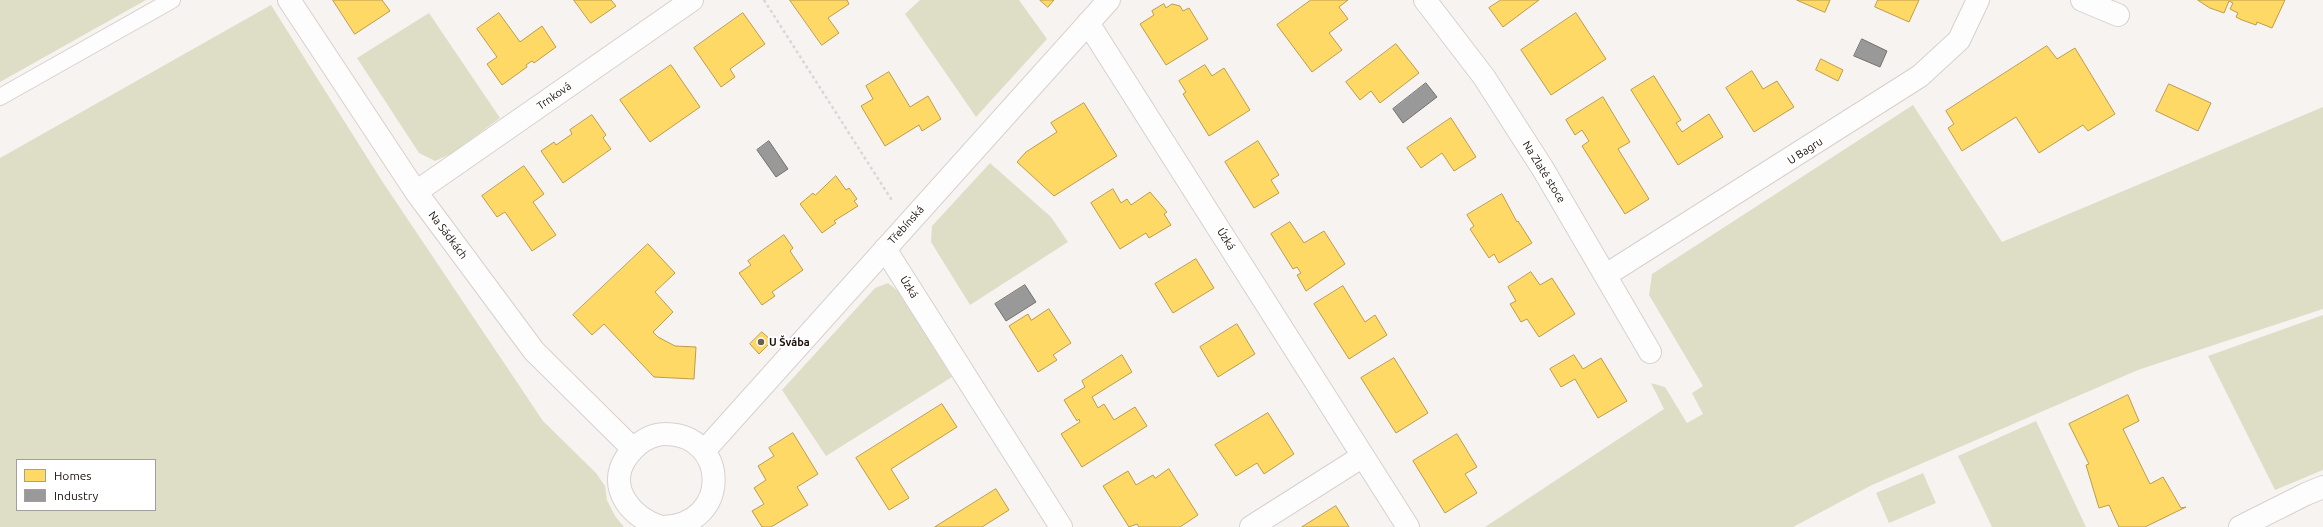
<!DOCTYPE html>
<meta charset="utf-8">
<style>
body{margin:0}
#map{position:relative;width:2323px;height:527px;overflow:hidden;background:#f7f3f1;font-family:Ubuntu,sans-serif}
canvas{display:block}
.legend{position:absolute;left:16px;top:459px;width:140px;height:52px;box-sizing:border-box;background:#fff;border:1px solid #a49f9d;margin:0;padding:5px 7px;list-style:none;font-size:12px;color:#1b0f09}
.legend li{display:flex;align-items:center;gap:8px;height:20px}
.legend b{width:20px;border:1px solid #a49f9d}
</style>
<div id="map">
<canvas width="2323" height="527"></canvas>
<ul class="legend">
<li><b style="height:11px;background:#ffd966"></b>Homes</li>
<li><b style="height:11px;background:#999"></b>Industry</li>
</ul>
</div>
<script>
const ctx = document.querySelector('canvas').getContext('2d');
ctx.lineJoin = 'round';
function paint(path, color) { ctx.fillStyle = color; ctx.fill(path, 'evenodd'); }
function trace(path, color, width, dash) { ctx.strokeStyle = color; ctx.lineWidth = width; ctx.lineCap = dash ? 'butt' : 'round'; ctx.setLineDash(dash || []); ctx.stroke(path); }
function drawText(font, color, halo, rows, align = 'center') {
  ctx.font = font + ' Ubuntu,sans-serif'; ctx.lineWidth = 4; ctx.setLineDash([]); ctx.textBaseline = 'middle'; ctx.strokeStyle = halo; ctx.fillStyle = color; for (const [text, x, y, turn = 0] of rows) {
    ctx.save(); ctx.translate(x, y); ctx.rotate((+turn || 0) * Math.PI / 180); ctx.textAlign = isNaN(turn) ? turn : align; if (halo) ctx.strokeText(text, 0, 0); ctx.fillText(text, 0, 0); ctx.restore();
  }
}
const green = new Path2D(`
 M0,0H146L0,82Z
 M920,0H1019L1047,39L976,117L905,14Z
 M271,5L382,181L543,421L596,473L605,486L607,500L615,516L624,527H0V158ZM17,460H155V510H17Z
 M429,13L500,118L451,154L435,161L419,153L357,58Z
 M1913,105L2002,242L2323,107V309L2138,370L1872,485L1793,527H1485L1664,409L1651,383L1665,387L1687,423L1703,414L1692,393L1703,386L1649,295L1652,274Z
 M990,163L1051,217L1068,242L970,305L931,242L932,226Z
 M888,283L899,292L952,377L826,456L782,390L875,288Z
 M2323,315V470L2275,490L2208,356Z
 M2036,421L2086,527H1992L1958,456Z
 M1923,473L1936,503L1889,523L1876,493Z`);
const homes = new Path2D(`
 M333,0H382L390,11L355,34Z
 M574,0H611L616,6L591,23Z
 M790,0H847L849,4L828,18L839,33L822,45Z
 M1040,0H1054L1048,7Z
 M1311,0H1348L1339,7L1348,19L1329,33L1342,50L1312,72L1277,25Z
 M1501,0H1539L1503,27L1489,8Z
 M1797,0H1830L1825,12Z
 M1878,0H1919L1909,22L1875,7Z
 M2198,0H2285L2272,28L2257,22L2256,25L2242,20L2236,17L2238,13L2230,9L2233,3L2229,1L2224,13L2210,8Z
 M1164,4L1166,8L1172,4L1180,6L1183,11L1189,8L1208,39L1166,65L1140,24L1154,15L1152,11Z
 M499,13L520,42L542,26L556,47L534,63L532,61L526,65L527,67L502,85L487,64L497,57L477,29Z
 M743,13L765,44L730,69L735,77L721,87L694,48Z
 M1576,13L1606,59L1551,95L1521,50Z
 M1396,44L1419,73L1380,103L1371,91L1360,100L1346,82Z
 M2047,46L2057,59L2075,48L2115,114L2088,131L2083,125L2039,153L2016,117L1962,151L1948,128L1954,124L1946,111Z
 M1821,59L1843,70L1838,81L1816,70Z
 M671,65L700,107L650,142L620,100Z
 M1205,65L1212,76L1224,68L1250,110L1209,136L1183,94L1186,92L1179,81Z
 M1752,71L1763,89L1777,81L1794,107L1754,132L1726,88Z
 M889,72L910,107L928,96L941,119L922,131L919,125L885,146L861,106L873,99L866,86Z
 M1654,76L1681,120L1676,123L1682,132L1709,114L1723,137L1678,165L1631,90Z
 M2169,84L2211,103L2198,131L2156,111Z
 M1603,97L1630,142L1618,149L1649,199L1625,214L1582,146L1589,141L1582,130L1575,135L1566,120Z
 M1084,103L1117,156L1054,196L1017,162L1026,152L1057,132L1051,123Z
 M592,115L606,135L603,138L611,149L563,183L541,151L554,142L556,145L572,134L570,130Z
 M1451,118L1476,157L1454,171L1442,153L1421,168L1407,148Z
 M1258,141L1279,175L1271,180L1279,193L1254,208L1225,162Z
 M524,166L544,194L533,202L556,235L532,251L505,212L497,217L482,196Z
 M836,176L846,190L849,188L857,199L854,201L858,206L834,221L836,223L822,233L800,204L813,193L815,195Z
 M1113,189L1121,203L1127,199L1131,205L1150,192L1167,212L1164,214L1171,225L1149,238L1146,233L1120,249L1091,203Z
 M1502,194L1517,222L1518,221L1532,243L1499,263L1494,254L1489,258L1470,229L1474,226L1467,215Z
 M1290,222L1304,243L1324,231L1345,264L1306,291L1297,275L1301,273L1297,267L1293,269L1271,234Z
 M784,235L793,248L790,251L803,270L772,292L775,296L762,305L739,273L751,265L748,261Z
 M648,244L675,273L655,292L673,312L653,332L658,337L675,346L696,347L694,379L654,377L604,324L592,335L573,315Z
 M1196,259L1214,288L1173,313L1155,284Z
 M1531,272L1540,285L1552,278L1575,314L1539,337L1527,319L1521,322L1510,304L1516,301L1508,287Z
 M1343,286L1365,322L1375,315L1387,335L1349,359L1314,304Z
 M1049,309L1071,343L1053,355L1057,360L1038,372L1009,326L1028,314L1031,320Z
 M1237,324L1255,354L1218,377L1200,347Z
 M762,332L772,341L759,354L750,344Z
 M1122,355L1132,372L1092,397L1098,408L1104,404L1114,420L1135,407L1147,426L1082,467L1061,434L1080,422L1079,419L1077,421L1064,400L1085,387L1082,381Z
 M1574,355L1583,369L1601,358L1627,401L1598,418L1575,379L1561,387L1550,369Z
 M1394,358L1428,413L1396,433L1361,378Z
 M2128,395L2139,421L2123,429L2150,484L2163,477L2181,508L2186,507L2145,527H2119L2109,505L2099,508L2086,465L2089,464L2069,424Z
 M942,404L957,427L891,469L909,498L889,510L856,458Z
 M1268,413L1294,454L1264,474L1257,463L1236,476L1215,445Z
 M793,433L818,474L797,487L808,505L771,527H762L752,511L764,504L754,488L766,480L758,466L774,456L769,448Z
 M1457,434L1477,467L1465,474L1477,493L1445,513L1413,461Z
 M1169,469L1198,515L1180,527H1139L1137,524L1129,527L1103,486L1128,471L1136,485L1153,475L1155,478Z
 M996,489L1009,510L982,527H935Z
 M1336,506L1349,527H1302Z`);
const industry = new Path2D(`
 M1862,39L1887,51L1880,67L1854,56Z
 M1426,83L1437,97L1403,123L1393,109Z
 M769,141L788,169L776,177L757,150Z
 M1025,285L1036,302L1006,321L995,304Z`);
const path = new Path2D(`
 M764,0L893,202`);
const service = new Path2D(`
 M0,97L172,0`);
const minor = new Path2D(`
 M289,0L416,192L534,351L633,449
 M1425,0L1484,77L1543,169L1650,352
 M2082,0L2118,15
 M1088,23L1408,527
 M416,192L692,0
 M885,249L1061,527
 M1606,275L1920,76L1959,40L1978,0
 M704,451L1109,0
 M661,527C632,518 606,488 626,458C636,444 649,434 666,434C729,435 731,525 663,527
 M1251,527L1363,456
 M2240,527L2306,494L2323,487`);
const markers = [
 [761,342,4,"#685f5a"]
];
const streetNames = [
 ["Trnková",554,96,-35],
 ["U Bagru",1805,151,-33],
 ["Na Zlaté stoce",1544,172,58],
 ["Třebínská",906,225,-48],
 ["Na Sádkách",448,235,53],
 ["Úzká",1226,239,58],
 ["Úzká",909,287,58]
];
const poiNames = [
 ["U Švába",769,342]
];
paint(green, '#dedec7');
paint(homes, '#ffd966');
trace(homes, '#bb9c4a', 1);
paint(industry, '#999');
trace(industry, '#73706e', 1);
trace(service, '#d8d0cc', 18);
trace(minor, '#d8d0cc', 24);
trace(path, '#d8d7d7', 2.5, [3, 3]);
trace(service, '#fefdfd', 16);
trace(minor, '#fefdfd', 22);
for (const [x, y, r, color] of markers) { const dot = new Path2D(); dot.arc(x, y, r, 0, 2 * Math.PI); ctx.fillStyle = color; ctx.fill(dot); trace(dot, '#fff', 1.5); }
drawText('11px', '#1b0f09', '#fff', streetNames);
drawText('bold 11px', '#1b0f09', '#fff', poiNames, 'left');
</script>
